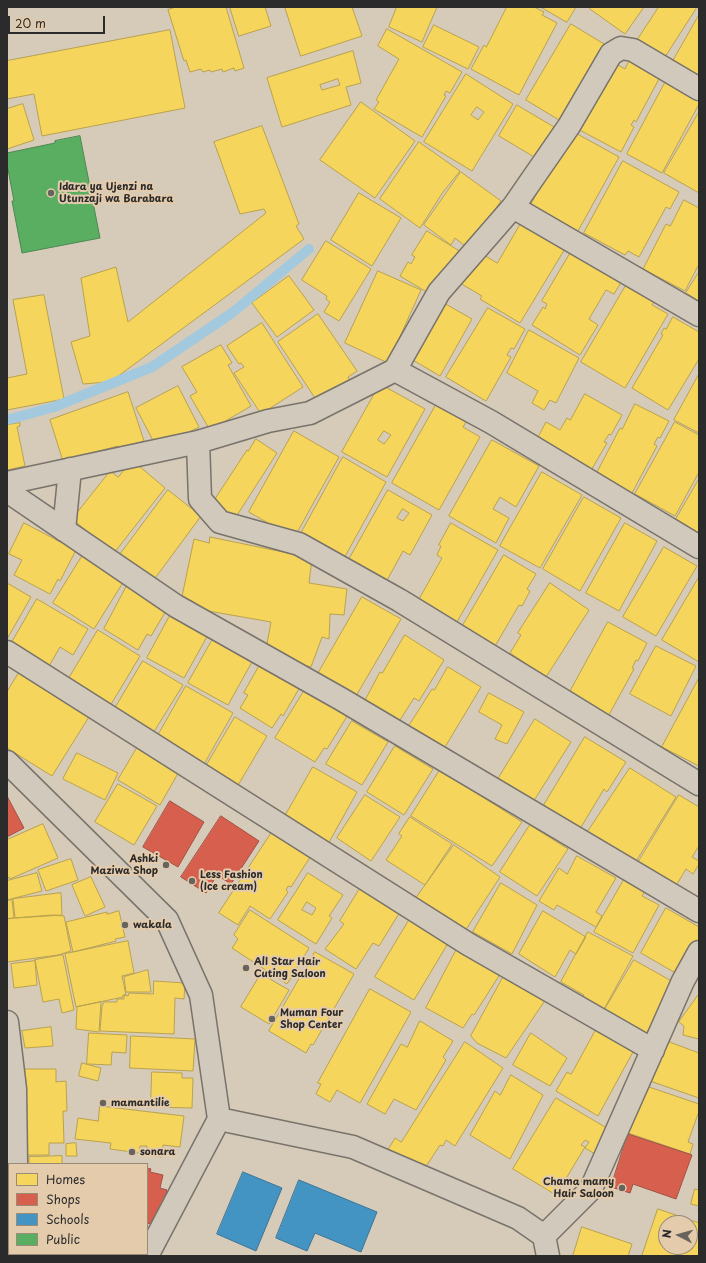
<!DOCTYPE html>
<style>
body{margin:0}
#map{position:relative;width:706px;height:1263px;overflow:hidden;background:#d6cab9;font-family:"Playpen Sans",sans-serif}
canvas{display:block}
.frame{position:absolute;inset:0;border:8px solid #2b2b2b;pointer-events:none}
.legend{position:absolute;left:8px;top:1163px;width:140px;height:92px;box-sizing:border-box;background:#e3cbac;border:1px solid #998b78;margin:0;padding:5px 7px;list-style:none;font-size:12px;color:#2b2b2b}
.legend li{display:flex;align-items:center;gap:8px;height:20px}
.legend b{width:20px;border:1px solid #998b78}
.north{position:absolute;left:658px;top:1215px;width:40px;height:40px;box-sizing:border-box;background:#e3cbac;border:1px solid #998b78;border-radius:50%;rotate:276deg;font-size:11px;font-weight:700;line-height:16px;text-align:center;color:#2b2b2b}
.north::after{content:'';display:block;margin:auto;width:14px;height:18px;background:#67635d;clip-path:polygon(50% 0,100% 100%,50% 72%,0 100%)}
.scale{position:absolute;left:8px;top:16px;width:97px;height:18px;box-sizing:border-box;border:2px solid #2b2b2b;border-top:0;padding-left:5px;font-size:12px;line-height:14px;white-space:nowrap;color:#2b2b2b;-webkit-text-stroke:3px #e3cbac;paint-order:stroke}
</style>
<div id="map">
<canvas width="706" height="1263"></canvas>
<div class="frame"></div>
<ul class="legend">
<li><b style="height:11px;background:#f6d55c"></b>Homes</li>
<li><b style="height:11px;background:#d6604d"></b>Shops</li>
<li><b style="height:11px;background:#4393c3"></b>Schools</li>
<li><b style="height:11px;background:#5aae61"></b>Public</li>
</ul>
<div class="north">N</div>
<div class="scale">20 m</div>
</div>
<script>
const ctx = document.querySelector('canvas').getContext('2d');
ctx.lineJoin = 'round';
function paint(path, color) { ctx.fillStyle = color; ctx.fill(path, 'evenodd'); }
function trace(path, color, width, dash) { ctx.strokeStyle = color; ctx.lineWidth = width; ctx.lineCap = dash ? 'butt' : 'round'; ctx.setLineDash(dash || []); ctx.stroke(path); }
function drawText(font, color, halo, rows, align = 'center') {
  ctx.font = font + ' "Playpen Sans",sans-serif'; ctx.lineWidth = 4; ctx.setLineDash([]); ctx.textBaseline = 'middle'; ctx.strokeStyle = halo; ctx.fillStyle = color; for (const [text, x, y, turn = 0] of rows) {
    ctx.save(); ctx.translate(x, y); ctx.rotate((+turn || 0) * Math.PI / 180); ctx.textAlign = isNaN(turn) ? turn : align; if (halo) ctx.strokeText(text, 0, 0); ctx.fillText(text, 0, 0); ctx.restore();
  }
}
const homes = new Path2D(`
 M176,7H226L244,68L235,71L234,68L223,72L222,69L211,72L210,70L203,72L201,69L190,72L186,60L184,61L168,10Z
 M230,7H265L271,26L239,36Z
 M285,7H352L362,36L301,56Z
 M397,7H437L422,42L389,27Z
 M507,7H534L544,12L542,15L557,23L519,95L471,69L484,45L486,47Z
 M541,7H576L567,22Z
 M591,7H644L625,34L590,9Z
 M659,7H697L665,57L638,39Z
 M699,15V76L673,61Z
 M571,24L609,47L564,123L526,100Z
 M434,25L479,47L468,69L423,47Z
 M387,29L462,72L450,93L446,91L444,95L446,96L422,137L374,109L379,102L376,100L399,59L378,46Z
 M170,30L185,108L42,136L34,94L7,99V61Z
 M353,51L361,83L346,87L351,105L282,127L267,78ZM338,79L340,85L322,90L320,85Z
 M609,60L625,69L629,61L660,77L636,122L634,120L631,125L634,127L621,152L574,127Z
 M466,74L513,104L472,171L424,142ZM477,107L484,112L478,120L471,115Z
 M666,81L699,99V104L662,173L627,154Z
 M361,102L415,141L375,198L320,160Z
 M23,104L34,140L7,149V109Z
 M517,105L554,127L536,158L499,136Z
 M699,112V193L664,173Z
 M262,126L299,224L296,226L304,239L106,385L107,382L83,384L71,342L90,336L81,278L116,267L128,322L266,213L264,209L240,214L214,142Z
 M572,131L619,157L578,231L565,224L561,229L528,210Z
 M419,142L460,171L443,192L420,228L380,199Z
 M623,161L679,192L670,209L666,207L639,257L628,251L625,255L584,233Z
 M461,172L501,201L468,248L455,238L451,245L424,225Z
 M359,193L401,218L372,266L331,240Z
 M684,200L699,208V264L685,291L643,269L666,224L670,226Z
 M523,220L566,247L520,323L480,299L482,296L460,283L479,252L497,263Z
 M427,231L461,252L430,294L400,276L408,262L411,264L415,257L412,255Z
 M326,241L371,269L339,321L324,312L330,302L326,299L327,296L302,280Z
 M571,252L623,279L614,294L606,290L589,319L598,325L580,355L532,325L543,307L545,309L547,304L542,301Z
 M378,271L421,290L388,363L345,343Z
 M699,272V301L686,293Z
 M289,276L314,310L277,337L252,303Z
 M628,282L655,299L652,305L668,314L625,388L581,362Z
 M44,295L64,399L7,410V378L27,374L13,300Z
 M442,302L472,319L440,376L406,356Z
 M488,308L525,329L514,349L511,348L507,355L511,357L486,401L446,377Z
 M318,314L357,371L348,377L351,383L319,404L278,342Z
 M673,317L699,332V359L668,410L632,388L663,335L661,334L664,328L666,329Z
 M262,323L303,387L261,414L234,373L244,367L241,363L239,364L227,346Z
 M529,330L579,358L556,403L550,400L544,410L532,403L538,391L507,373Z
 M221,345L232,363L228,365L251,406L210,430L190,396L197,392L182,367Z
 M699,374V433L674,420Z
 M380,384L425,409L387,477L342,452ZM384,431L391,435L384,444L378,440Z
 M178,386L199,427L157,448L136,408Z
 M128,392L144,441L120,449L118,446L91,453L92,459L63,461L50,420Z
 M585,394L622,415L611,435L609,434L604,442L607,443L590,472L549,448L551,445L538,437L546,422L560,430L567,418L570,420Z
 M635,404L669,421L660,438L658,437L654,444L657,446L632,493L596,474L620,428L622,429Z
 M436,405L466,422L463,427L480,437L439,510L392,483Z
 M675,422L699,435V472L675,516L635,494Z
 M20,423V426L17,427L25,466L7,470V425Z
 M294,431L339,457L294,538L249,512Z
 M256,439L277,453L232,523L209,508L247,450L248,451Z
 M492,440L539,466L516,507L500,497L493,509L509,518L496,543L449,516Z
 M343,457L386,482L342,562L299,537Z
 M132,460L165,488L114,553L72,519L110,471L118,477Z
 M542,472L582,495L540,568L500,546Z
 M699,479V533L676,519Z
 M168,490L201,516L150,585L119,556Z
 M388,490L432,515L410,555L403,551L385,584L347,563ZM403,509L409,513L403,521L397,518Z
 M584,497L621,518L580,591L543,569Z
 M24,523L76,550L60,581L58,579L50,594L14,575L22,560L9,554Z
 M451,523L498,550L457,622L454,620L451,626L418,601L442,558L437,555L441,546L439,545Z
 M625,523L657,541L619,611L586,593Z
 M210,537L312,558L309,583L347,589L344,615L330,614L329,639L322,637L311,667L265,655L271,622L180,606L194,539L209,543Z
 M664,547L697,566L656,636L623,617Z
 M86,550L127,576L94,629L53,603Z
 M504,555L536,574L527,589L530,591L522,606L519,605L495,646L462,627Z
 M699,577V662L662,640Z
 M130,580L170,604L151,636L147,634L138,650L104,629Z
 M7,583L31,597L7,639Z
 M550,583L589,610L546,677L510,653L521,635L518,633Z
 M362,597L401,619L353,701L315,679Z
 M37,599L88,629L73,655L60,647L49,666L11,644Z
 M172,612L209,633L184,678L147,658Z
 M608,622L647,643L638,661L636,660L632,668L634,669L605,722L565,701Z
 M98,630L140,656L107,711L65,685Z
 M405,635L444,660L419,701L414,698L398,723L364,702L380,672L382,673Z
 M214,637L253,660L228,705L188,683Z
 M656,646L696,666L671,716L630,694Z
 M143,661L183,685L150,738L111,715Z
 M261,663L300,687L283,716L281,714L272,728L240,708L248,695L244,693Z
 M448,667L481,687L442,752L406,730L432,689L434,690Z
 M22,668L92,712L52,776L7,748V692Z
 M699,678V766L662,747Z
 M186,686L233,713L203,766L156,739Z
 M306,688L349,713L327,749L324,748L315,762L275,738Z
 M489,693L524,712L507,744L495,739L502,725L479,712Z
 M235,717L267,736L237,787L205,768Z
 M535,719L571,742L533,802L498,779Z
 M352,721L388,742L362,785L326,764Z
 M585,737L626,762L607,792L604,789L578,832L541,810Z
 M140,743L181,768L160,805L118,780Z
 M395,746L433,769L404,815L367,792Z
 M77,753L118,773L105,800L63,779Z
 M313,767L357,792L328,844L284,818Z
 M630,768L676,797L635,863L585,836Z
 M440,770L522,822L492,866L411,816Z
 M118,784L157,806L134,845L95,822Z
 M365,795L400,817L371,861L337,838Z
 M679,795L699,807V846L692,857L699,861V864L693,874L686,869L674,889L636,866Z
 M410,817L452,844L425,885L386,860L402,836L399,834Z
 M43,824L58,858L10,879L9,877L7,878V840Z
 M530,825L568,849L537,896L500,872Z
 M276,826L314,851L291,887L288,886L286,890L288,892L270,919L250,906L238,925L219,913Z
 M454,845L500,877L463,934L414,901Z
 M577,856L616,878L596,912L602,916L596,927L557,905L554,910L539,901L559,868L567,874Z
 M71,859L78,880L46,891L38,870Z
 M37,873L42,891L7,900V881Z
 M308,873L343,895L329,916L332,918L316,944L278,920ZM307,902L316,908L312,915L302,910Z
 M91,877L105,907L85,916L72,885Z
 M625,878L646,889L642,896L659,905L633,953L594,932Z
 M364,882L403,907L379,946L373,943L356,969L325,949L344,924L340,921Z
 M501,883L537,905L512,954L473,932Z
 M61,893L62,915L15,918L13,899Z
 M12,900L14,918L7,919V901Z
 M666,908L699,927V940L679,975L641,953Z
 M250,910L309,948L287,984L232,948L238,939L234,935Z
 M119,911L125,937L115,939L116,941L73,952L66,922L107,912V914Z
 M543,911L586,937L576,954L570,950L555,977L519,954Z
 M414,912L453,935L414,1000L375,977Z
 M53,915L64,916L71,951L58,955L7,962V919Z
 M588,932L633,956L603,1011L582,999L584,995L561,982Z
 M128,941L134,973L122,976L126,995H123V997L76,1007L65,954Z
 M460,943L504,968L474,1015L472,1014L463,1028L426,1008Z
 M315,952L354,974L313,1045L311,1044L306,1053L269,1031Z
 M63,955L74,1010L62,1013L59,999L43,1002L35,960Z
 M634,960L675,983L655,1025L652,1023L646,1034L604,1011Z
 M35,961L37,985L14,988L11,964Z
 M148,970L151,992H126L124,977Z
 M507,970L548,996L506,1058L477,1043L471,1036Z
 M261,974L289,990L269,1024L241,1007Z
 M154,981L185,983L184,999L175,998L174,1034L100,1031L102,1006L104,1002H117V999H124V995L128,996L129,993L153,994Z
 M370,989L411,1012L360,1103L337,1090L330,1102L316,1094L321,1084L318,1083Z
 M699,994V1039L683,1035L684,1026L679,1022Z
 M101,1002L99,1032L76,1029L77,1007Z
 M420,1021L453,1041L443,1057L446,1060L416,1110L394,1099L385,1114L367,1104L401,1044L407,1047Z
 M51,1027L53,1046L25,1048L22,1031Z
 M597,1028L634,1050L598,1116L556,1091L567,1072L571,1074Z
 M89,1033L127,1035L126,1053L112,1052L111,1065L87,1064Z
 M531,1033L567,1058L550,1086L513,1065Z
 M131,1036L195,1039L193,1071L130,1068Z
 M664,1040L699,1053V1098L650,1081Z
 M465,1042L503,1068L455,1146L446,1140L443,1146L440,1145L421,1174L386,1153L395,1138L401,1142Z
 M82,1063L101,1068L98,1081L79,1076Z
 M23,1069H56V1082L66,1081L67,1111H63L64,1143H49V1155H27Z
 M152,1072L182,1073V1078H193L192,1108L151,1107Z
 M511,1075L543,1095L510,1159L470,1135L495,1091L500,1095Z
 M646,1086L699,1104V1111L688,1142L693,1144L690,1154L628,1133L629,1112L636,1115Z
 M556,1098L610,1130L595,1154L585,1148L589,1142L585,1140L581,1145L585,1147L556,1195L513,1169Z
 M100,1106L184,1116L180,1147L163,1145L162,1157L146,1155L147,1146H140L139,1153L110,1149L111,1143L75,1139L78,1118L98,1121Z
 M76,1143L77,1156H66V1144Z
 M62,1156V1164H29V1157Z
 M695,1189L699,1190V1211L698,1210L699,1206L691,1204Z
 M658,1209L699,1223V1256H642ZM666,1223H690V1247H666Z
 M582,1227L632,1244L628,1256H573Z
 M35,1254H60V1256H35Z
 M73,1254H102L101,1256H73Z
 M108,1254H144L145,1256H107Z`);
const shops = new Path2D(`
 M7,796L24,828L7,837Z
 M170,801L204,822L178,867L143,847Z
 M221,816L259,841L231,884L217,875L206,893L181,877Z
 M628,1134L692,1155L676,1199L633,1184L630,1193L611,1187Z
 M147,1168L151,1169L150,1172L163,1175L160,1188L167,1190L160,1220L153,1218L151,1224L147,1223Z`);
const schools = new Path2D(`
 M243,1172L282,1188L256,1251L217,1234Z
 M299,1180L377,1212L361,1252L315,1233L307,1251L276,1238Z`);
const public = new Path2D(`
 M80,136L100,238L22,253L12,201H14L7,164V153L55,143V141Z`);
const stream = new Path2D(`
 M7,420L54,407L152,367L232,313L309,249`);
const minor = new Path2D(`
 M513,207L699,315
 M395,370L491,422L699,547
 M198,442L200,499L220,522L299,544L399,600L699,784
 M7,483L198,442L268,421L310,413L395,370L439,292L513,207L569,126L611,54L621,48L633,50L699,89
 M7,491L176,606L341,699L699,911
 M64,530L70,469
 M7,652L468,944L653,1050
 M7,762L167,920L201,995L219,1119L147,1256
 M7,1022L15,1089L16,1164
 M219,1119L353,1147L518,1218L544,1236L548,1256
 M544,1236L591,1189L683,981L699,952
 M8,1256L9,1247`);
const markers = [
 [51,193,4,"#67635d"],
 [166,865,4,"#67635d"],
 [192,881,4,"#67635d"],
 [125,925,4,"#67635d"],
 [246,968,4,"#67635d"],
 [272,1019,4,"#67635d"],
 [103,1103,4,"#67635d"],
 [132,1152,4,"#67635d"],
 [622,1188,4,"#67635d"]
];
const poiNames = [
 ["Idara ya Ujenzi na",59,187],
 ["Utunzaji wa Barabara",59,199],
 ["Ashki",158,859,"right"],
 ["Maziwa Shop",158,871,"right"],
 ["Less Fashion",200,875],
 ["(Ice cream)",200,887],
 ["wakala",133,925],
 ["All Star Hair",254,962],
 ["Cuting Saloon",254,974],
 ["Muman Four",280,1013],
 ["Shop Center",280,1025],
 ["mamantilie",111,1103],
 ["sonara",140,1152],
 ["Chama mamy",614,1182,"right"],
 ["Hair Saloon",614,1194,"right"]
];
paint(homes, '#f6d55c');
trace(homes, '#b9a24d', 1);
paint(shops, '#d6604d');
trace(shops, '#a35043', 1);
paint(schools, '#4393c3');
trace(schools, '#3c7495', 1);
paint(public, '#5aae61');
trace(public, '#4c8751', 1);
trace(stream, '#a2c9dd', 10);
trace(minor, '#78736b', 25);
trace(minor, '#d2c9bd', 22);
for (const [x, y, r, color] of markers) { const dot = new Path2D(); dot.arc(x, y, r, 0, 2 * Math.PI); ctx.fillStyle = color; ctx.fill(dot); trace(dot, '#e3cbac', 1.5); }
drawText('bold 10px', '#2b2b2b', '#e3cbac', poiNames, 'left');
</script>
